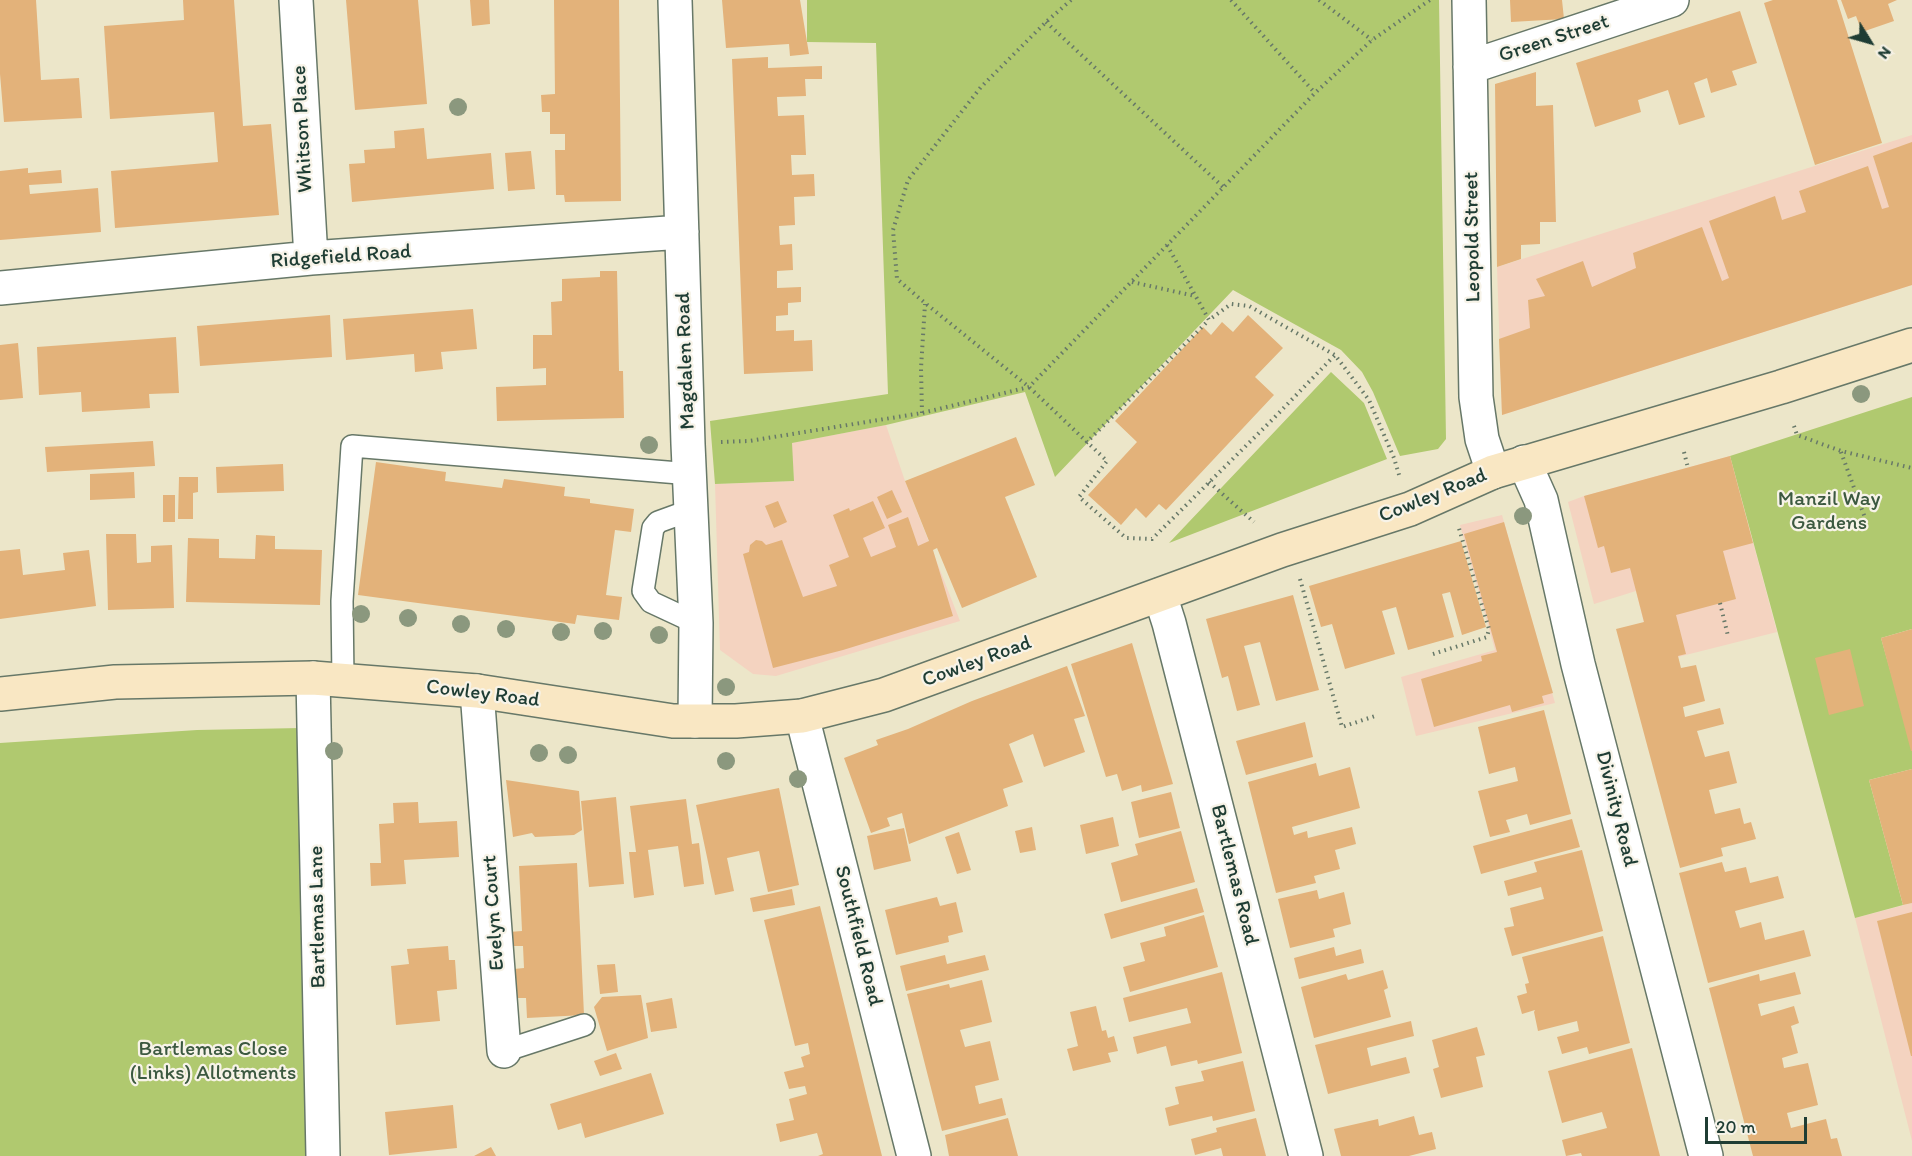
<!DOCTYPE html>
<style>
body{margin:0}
#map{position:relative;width:1912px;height:1156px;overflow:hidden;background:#ece6c9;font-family:Itim,sans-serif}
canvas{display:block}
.north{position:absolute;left:1840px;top:12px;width:60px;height:60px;-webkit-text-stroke:4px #f7f3e8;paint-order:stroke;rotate:127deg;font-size:16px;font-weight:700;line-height:24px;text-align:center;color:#1f3d34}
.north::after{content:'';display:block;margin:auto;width:21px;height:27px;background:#1f3d34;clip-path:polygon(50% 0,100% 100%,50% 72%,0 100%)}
.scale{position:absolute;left:1705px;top:1117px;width:102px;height:27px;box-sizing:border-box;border:3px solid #1f3d34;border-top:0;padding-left:8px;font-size:18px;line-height:21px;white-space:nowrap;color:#1f3d34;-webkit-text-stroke:4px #f7f3e8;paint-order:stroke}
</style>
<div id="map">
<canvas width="1912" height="1156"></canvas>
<div class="north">N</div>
<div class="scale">20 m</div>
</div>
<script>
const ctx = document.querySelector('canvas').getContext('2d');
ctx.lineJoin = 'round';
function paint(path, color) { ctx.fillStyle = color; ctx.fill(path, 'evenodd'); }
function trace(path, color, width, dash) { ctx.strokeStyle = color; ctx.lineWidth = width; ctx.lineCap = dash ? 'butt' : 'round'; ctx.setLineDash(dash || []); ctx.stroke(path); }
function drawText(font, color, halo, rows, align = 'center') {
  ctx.font = font + ' Itim,sans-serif'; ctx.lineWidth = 4.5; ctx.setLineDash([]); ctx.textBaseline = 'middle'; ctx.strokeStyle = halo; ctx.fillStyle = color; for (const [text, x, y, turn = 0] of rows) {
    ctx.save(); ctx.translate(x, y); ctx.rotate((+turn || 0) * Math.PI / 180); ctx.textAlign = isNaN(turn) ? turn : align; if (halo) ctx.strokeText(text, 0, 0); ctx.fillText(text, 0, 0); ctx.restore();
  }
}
const built = new Path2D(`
 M1912,135V285L1502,415L1497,267Z
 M886,425L905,481L960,621L776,676L753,674L720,650L715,484L794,481L791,443Z
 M1730,456L1777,632L1654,663L1636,591L1594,604L1568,502L1584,496Z
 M1502,515L1555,703L1416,736L1401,677L1495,650L1460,525Z
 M1912,903V1141L1855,918Z`);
const green = new Path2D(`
 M807,0H1439L1446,439L1438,449L1400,456L1373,392L1362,372L1341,350L1233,290L1055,477L1025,392L886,425L792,443L794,481L715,484L710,421L888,394L876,43L807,42Z
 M1331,372L1364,403L1387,459L1169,543Z
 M1912,397V629L1881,638L1912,747V769L1869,780L1903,905L1855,918L1730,456Z
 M301,728L313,1156H0V743L197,730Z`);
const building = new Path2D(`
 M0,0H36L41,80L79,78L82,118L4,122L0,74Z
 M183,0H234L243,126L271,124L279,215L115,228L111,171L218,162L214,112L110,119L104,26L184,20Z
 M346,0H418L427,104L355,110Z
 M470,0H489L490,24L472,26Z
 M554,0H619L621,201L565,202L564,195H556L555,150H565V134H550V112H542L541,95L555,94Z
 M722,0H800L809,54L790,56L789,44L726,48Z
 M1510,0H1562L1564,19L1511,22Z
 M1773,0H1837L1882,143L1815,165L1764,3Z
 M1841,0H1897L1888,4L1894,21L1862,32L1856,16L1848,19Z
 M1740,11L1757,63L1732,71L1737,85L1711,93L1707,78L1694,83L1705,117L1679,125L1668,90L1638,100L1641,112L1595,127L1576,63Z
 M768,57V68L822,66V79H805L806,96L777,97L778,116L804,115L806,155H791L792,175L814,174L815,196L794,197L795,225L779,226L780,245L792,244L793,270L777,271V288L801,287V302L788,303V315L776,316V331L794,330V341L812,340L813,371L744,374L732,59Z
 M1536,72V106L1553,105L1556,222H1540V244L1521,245V259L1497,267L1495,84Z
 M424,128L427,159L491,153L494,189L352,202L349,164L365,163L364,150L395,148L394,131Z
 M1912,142V285L1502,415L1499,339L1530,328L1528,300L1545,296L1536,279L1583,261L1592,287L1636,268L1633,253L1702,227L1722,281L1729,278L1709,221L1775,196L1782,220L1806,212L1799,191L1868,166L1882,209L1889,207L1873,156Z
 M531,151L535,189L508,191L505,153Z
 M28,168V173L61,170L62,183L29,185L30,194L98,188L101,232L0,240V171Z
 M600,271H617L619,371H623L624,418L497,421L496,387L546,385V368L533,369V335H552L551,302L562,301V279L600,277Z
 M473,309L477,349L441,352L443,369L415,372L414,354L346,360L343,319Z
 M330,315L332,357L200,366L197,326Z
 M1248,315L1283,348L1255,377L1274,395L1166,510L1159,504L1146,518L1136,508L1121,525L1088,495L1137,442L1115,421L1203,327L1211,335L1222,322L1233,332Z
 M176,337L179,393L149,394L150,408L82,412L81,392L39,395L37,347Z
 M18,343L23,398L0,400V345Z
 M1016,437L1035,485L1005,497L1037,577L962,608L937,548L933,550L953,616L843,650L773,668L743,554L749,552L750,545L756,540L762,541L766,545L782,540L803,597L837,586L829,565L849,557L833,515L849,508L850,511L873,501L885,528L863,538L871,557L896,547L888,525L908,517L918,546L929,541L905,481Z
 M153,441L155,466L47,472L45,447Z
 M1730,456L1753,543L1723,551L1736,599L1676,615L1686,654L1678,656L1681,668L1696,665L1705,701L1683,707L1685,717L1720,708L1724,724L1697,731L1705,757L1729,751L1737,783L1709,790L1715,814L1740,808L1744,824L1751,822L1756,839L1721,848L1723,856L1680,868L1616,629L1644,622L1636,591L1630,568L1611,573L1604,546L1598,548L1584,496Z
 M376,462L446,472L445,481L502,488L504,479L565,487L564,496L590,499V503L634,509L631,532L615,530L606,595L622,597L619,620L577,615L575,624L358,595Z
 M283,464L284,491L217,493L216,467Z
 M134,472L135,498L90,500V474Z
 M179,477H198V492L193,493V519H178Z
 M892,490L902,512L887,519L877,497Z
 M163,495H175V522H163Z
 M778,501L787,522L774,528L765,506Z
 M1504,522L1553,693L1542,696L1544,703L1512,712L1510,705L1434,727L1421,679L1482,661L1481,656L1497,652L1464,534Z
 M106,534H136L137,563L151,562V546L172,545L174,608L108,610Z
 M256,535L275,536V549L322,550L320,605L186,602L188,538L219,539V558L255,559Z
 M1461,541L1486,627L1462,635L1450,592L1442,594L1454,637L1408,650L1396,607L1382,611L1395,654L1345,669L1332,624L1321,627L1309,586Z
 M20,549L23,575L65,570L63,553L89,550L96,606L0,619V551Z
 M1293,595L1319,690L1276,701L1260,642L1244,646L1260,705L1237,711L1228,676L1222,678L1206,619Z
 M1912,629V751H1911L1881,638Z
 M1132,643L1173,784L1142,792L1141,785L1122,791L1117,774L1106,777L1071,664Z
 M1850,649L1864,706L1829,715L1815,658Z
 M1067,666L1085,716L1074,719L1085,752L1044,767L1033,734L1009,744L1023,782L1003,789L1008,806L909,844L902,813L887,818L890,826L871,833L844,758L878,745L876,740L908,729L972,701Z
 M1544,710L1571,814L1530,825L1527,814L1506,820L1510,832L1490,837L1478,791L1518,781L1515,767L1489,774L1478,727Z
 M1305,722L1313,757L1246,775L1236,741Z
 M1316,763L1319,776L1350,767L1360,808L1292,827L1294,835L1307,831L1308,838L1352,827L1356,844L1335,850L1340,869L1314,876L1316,883L1276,893L1248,782Z
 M1912,769V903L1903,905L1869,780Z
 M506,780L579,791L582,830L574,835L535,837L532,833L513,837Z
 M779,788L799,885L768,892L759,851L727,858L734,891L715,895L696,805Z
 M1171,792L1180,828L1139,838L1131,802Z
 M616,797L624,884L589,887L581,801Z
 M686,799L692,844L699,843L704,884L684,887L678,846L648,850L654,895L634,898L629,852H636L630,806Z
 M418,802L419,823L457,821L459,857L404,860L406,884L371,886L370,863H381L379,824L394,823L393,803Z
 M1113,817L1119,846L1086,854L1080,825Z
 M1572,819L1580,847L1481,874L1473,846Z
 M1032,827L1036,850L1020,853L1015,831Z
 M904,828L911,861L874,870L867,836Z
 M1181,831L1195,882L1121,902L1111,863L1138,855L1135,844Z
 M959,832L971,870L957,874L945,837Z
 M1582,850L1603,931L1512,956L1504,928L1514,926L1510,908L1544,899L1541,887L1508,896L1504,881L1537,872L1534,862Z
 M1722,862L1725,872L1746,867L1750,883L1778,876L1784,898L1735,911L1740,928L1761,922L1765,940L1804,930L1811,956L1708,983L1679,873Z
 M577,863L584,1015L527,1018L526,998H516L514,969L524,968L523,946H510L509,932L522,931L519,866Z
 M1197,888L1204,912L1111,939L1104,914Z
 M792,889L795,905L753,912L750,898Z
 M1317,890L1319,899L1344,892L1351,924L1333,929L1335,937L1290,948L1278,899Z
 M937,897L940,906L956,902L963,932L948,936L949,942L896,955L885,910Z
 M820,906L868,1101L882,1156H818L823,1154L817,1133L780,1142L776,1124L794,1120L789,1099L807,1094L805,1086L789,1089L784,1072L804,1067L801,1057L810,1054L808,1043L795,1046L764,920Z
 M1912,912V1056H1911L1877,921Z
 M1204,915L1218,967L1130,992L1123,967L1145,961L1140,943L1166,936L1164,927Z
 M1603,936L1630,1043L1589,1054L1587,1047L1562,1054L1557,1037L1579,1031L1577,1021L1538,1031L1534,1012L1535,1010L1522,1014L1517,996L1527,993L1525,984L1529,983L1522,957Z
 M448,946L449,960H455L457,989L437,991L440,1021L396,1025L391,966L409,964L407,949Z
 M1334,947L1336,956L1361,949L1364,963L1299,979L1294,958Z
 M945,955L947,964L985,955L989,970L906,991L900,966Z
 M615,964L618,992L600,994L597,965Z
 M1383,970L1388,988L1384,990L1391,1017L1314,1038L1301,987L1346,974L1348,980Z
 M1222,972L1242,1053L1198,1064L1197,1060L1171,1066L1166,1046L1137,1054L1133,1037L1191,1023L1187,1008L1129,1022L1123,998Z
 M1795,972L1801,994L1758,1004L1761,1016L1794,1006L1799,1023L1791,1026L1798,1053L1782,1058L1784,1068L1808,1063L1818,1105L1787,1113L1791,1128L1826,1119L1831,1139L1837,1138L1842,1156H1753L1709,988L1759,974L1760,981Z
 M982,980L992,1022L960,1030L965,1047L990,1041L999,1080L975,1086L979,1104L1002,1098L1006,1115L942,1131L907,994L949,984L950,988Z
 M641,995L648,1038L607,1051L594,1007L602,997Z
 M672,998L677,1028L651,1032L646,1003Z
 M1096,1006L1102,1031L1106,1030L1108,1038L1114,1036L1118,1051L1108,1053L1111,1062L1073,1071L1067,1049L1078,1046L1070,1012Z
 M1411,1021L1414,1036L1367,1048L1371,1066L1406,1057L1410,1073L1328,1094L1315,1045Z
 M1477,1027L1485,1055L1476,1057L1483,1087L1441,1098L1433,1069L1439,1067L1432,1040Z
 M1632,1048L1660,1156H1582L1581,1153L1566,1156L1562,1140L1607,1128L1602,1112L1562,1123L1548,1071Z
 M616,1053L622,1069L600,1076L594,1061Z
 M1243,1061L1255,1111L1213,1121L1212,1116L1169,1126L1165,1108L1179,1104L1175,1087L1204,1081L1201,1071Z
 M651,1073L664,1114L585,1138L581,1123L558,1130L550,1104Z
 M453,1105L457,1148L389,1155L385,1112Z
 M1414,1116L1419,1135L1432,1132L1436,1149L1409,1156H1341L1334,1129L1378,1119L1379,1126Z
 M1008,1118L1018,1156H949L945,1135Z
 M1256,1118L1266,1156H1223L1221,1148L1195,1155L1191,1139L1217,1132L1216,1128Z
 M491,1147L496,1156H474Z`);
const path = new Path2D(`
 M1071,0L1046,22L981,87L908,180L893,230L897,279L925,303L1029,387L1107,461L1079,497L1126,538L1152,539L1272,420L1335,355
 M1231,0L1315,93
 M1319,0L1372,40
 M1046,22L1223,187
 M1167,245L1209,320L1231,304L1249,306L1335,355L1369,400L1394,458L1400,478
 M1132,282L1195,296
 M922,413L921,368L925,304
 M1794,426L1797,435L1841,451L1912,468
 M721,442L749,441L922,413L1029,387L1315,93L1372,40L1430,0
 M1086,443L1209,320
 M1684,452L1688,468
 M1841,452L1865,518
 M1209,482L1254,522
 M1300,579L1342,727L1375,716
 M1720,603L1728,636
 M1433,654L1487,637L1489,629L1458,525`);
const service = new Path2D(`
 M691,510L658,522L653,528L643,591L651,602L696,623
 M343,680L342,601L352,446L691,474
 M504,1051L584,1025`);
const minor = new Path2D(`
 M296,0L311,258
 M675,0L688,444L696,623L695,721
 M1469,0L1476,397L1482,439L1493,472
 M1470,67L1672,0
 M0,288L311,258L682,232
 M1524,462L1541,500L1578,664L1706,1156
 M1160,595L1169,623L1306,1156
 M313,678L323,1156
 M477,691L504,1051
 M802,716L914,1156`);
const secondary = new Path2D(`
 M0,694L115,682L313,678L477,691L673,721H736L802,716L884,695L1282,550L1410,509L1493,472L1781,387L1912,345`);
const trees = [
 [458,107],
 [1861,394],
 [649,445],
 [1523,516],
 [361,614],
 [408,618],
 [461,624],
 [506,629],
 [603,631],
 [561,632],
 [659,635],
 [726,687],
 [334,751],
 [539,753],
 [568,755],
 [726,761],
 [798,779]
];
const streetNames = [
 ["Green Street",1554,39,-18],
 ["Whitson Place",303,129,-93],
 ["Leopold Street",1473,237,-91],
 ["Ridgefield Road",341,257,-4],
 ["Magdalen Road",686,361,-92],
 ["Cowley Road",1433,496,-22],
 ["Cowley Road",977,662,-20],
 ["Cowley Road",483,694,7],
 ["Divinity Road",1616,809,76],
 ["Bartlemas Road",1234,875,76],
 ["Evelyn Court",494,913,-94],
 ["Bartlemas Lane",318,917,-91],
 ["Southfield Road",858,936,76]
];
const parkNames = [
 ["Manzil Way",1829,500],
 ["Gardens",1829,524],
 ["Bartlemas Close",213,1050],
 ["(Links) Allotments",213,1074]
];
paint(built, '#f4d3c0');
paint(green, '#b0c96f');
paint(building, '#e3b27a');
trace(service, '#677868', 24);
trace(minor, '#677868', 36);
trace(secondary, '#677868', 36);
trace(path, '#677868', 4, [1.5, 4.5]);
trace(service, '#fff', 21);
trace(minor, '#fff', 33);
trace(secondary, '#f9e7c3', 33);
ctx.fillStyle = '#8b987e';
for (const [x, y] of trees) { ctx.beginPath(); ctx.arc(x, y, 9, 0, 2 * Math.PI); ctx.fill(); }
drawText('21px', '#1f3d34', '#f7f3e8', streetNames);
drawText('21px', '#3c5940', '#f7f3e8', parkNames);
</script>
